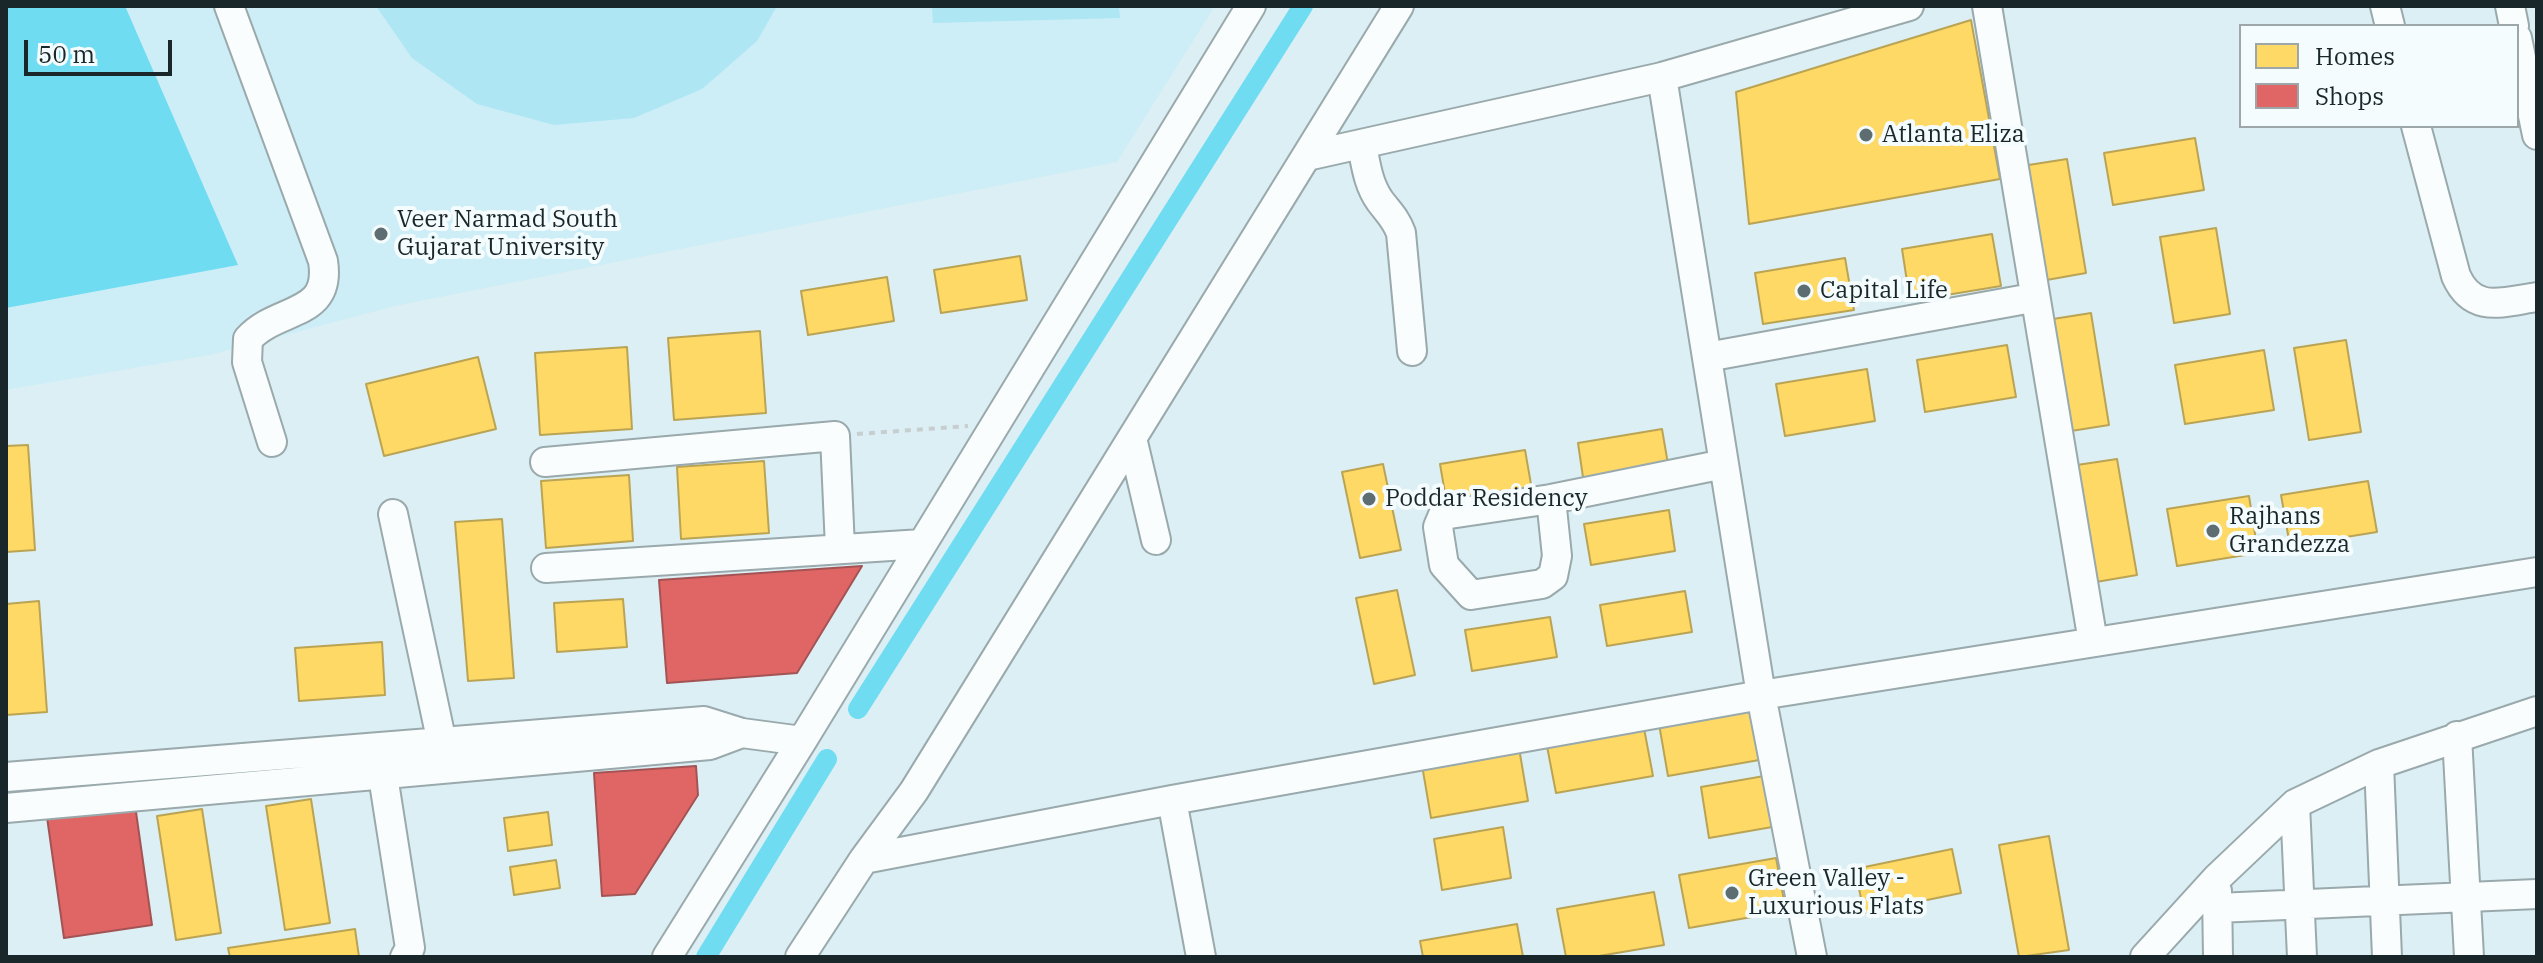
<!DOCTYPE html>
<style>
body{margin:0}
#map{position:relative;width:2543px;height:963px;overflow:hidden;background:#dceff4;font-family:"IBM Plex Serif",serif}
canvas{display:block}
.frame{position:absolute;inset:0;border:8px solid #19272a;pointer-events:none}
.legend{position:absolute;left:2239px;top:24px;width:280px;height:104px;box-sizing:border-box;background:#f5fcfe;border:2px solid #9da7a9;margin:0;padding:10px 14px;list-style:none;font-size:24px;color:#19272a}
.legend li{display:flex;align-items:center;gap:16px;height:40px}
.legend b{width:40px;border:2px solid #9da7a9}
.scale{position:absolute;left:24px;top:40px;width:148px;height:36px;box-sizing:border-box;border:4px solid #19272a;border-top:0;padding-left:10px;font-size:24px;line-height:28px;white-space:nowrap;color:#19272a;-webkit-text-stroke:6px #f5fcfe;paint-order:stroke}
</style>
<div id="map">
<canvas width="2543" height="963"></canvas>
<div class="frame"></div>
<ul class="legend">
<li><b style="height:22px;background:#ffd966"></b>Homes</li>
<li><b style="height:22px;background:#e06666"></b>Shops</li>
</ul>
<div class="scale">50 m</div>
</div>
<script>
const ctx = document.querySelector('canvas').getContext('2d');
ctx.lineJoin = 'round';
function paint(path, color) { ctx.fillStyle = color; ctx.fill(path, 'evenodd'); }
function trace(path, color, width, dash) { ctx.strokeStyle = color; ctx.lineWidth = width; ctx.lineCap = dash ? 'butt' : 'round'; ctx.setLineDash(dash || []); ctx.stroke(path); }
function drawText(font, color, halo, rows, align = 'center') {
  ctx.font = font + ' "IBM Plex Serif",serif'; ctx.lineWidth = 8; ctx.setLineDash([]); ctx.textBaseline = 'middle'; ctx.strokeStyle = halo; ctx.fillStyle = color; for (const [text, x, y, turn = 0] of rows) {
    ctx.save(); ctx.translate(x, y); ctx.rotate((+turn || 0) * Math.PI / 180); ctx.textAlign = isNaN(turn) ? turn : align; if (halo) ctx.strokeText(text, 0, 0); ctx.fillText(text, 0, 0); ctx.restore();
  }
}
const built = new Path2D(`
 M6,6H1215L1117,162L395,306L210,355L6,390Z`);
const green = new Path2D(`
 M376,6H777L757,41L702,89L634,118L554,125L477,104L412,58Z
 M932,6H1119L1120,18L933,23Z`);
const water = new Path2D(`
 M6,6H125L238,265L6,308Z`);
const homes = new Path2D(`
 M1971,20L2000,179L1749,224L1736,92Z
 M2195,138L2204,190L2113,205L2104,153Z
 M2067,159L2086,273L2041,281L2022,166Z
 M2216,228L2230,314L2174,323L2160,237Z
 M1992,234L2001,286L1910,301L1902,249Z
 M1020,256L1027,300L941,313L934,270Z
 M1845,258L1854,310L1763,324L1755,273Z
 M887,277L894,321L808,335L801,291Z
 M2091,313L2109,425L2071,431L2053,319Z
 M760,331L766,413L674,420L668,338Z
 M2346,340L2361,432L2309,440L2294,348Z
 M2007,345L2016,397L1925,412L1917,360Z
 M627,347L632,429L540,435L535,353Z
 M2264,350L2274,410L2185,424L2175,365Z
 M478,357L496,429L384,456L366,384Z
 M1867,369L1875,421L1785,436L1776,384Z
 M1662,429L1669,470L1584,484L1578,443Z
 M28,445L35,550L6,552V446Z
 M1525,450L1532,490L1447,505L1440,464Z
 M2117,459L2137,575L2096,582L2077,465Z
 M764,461L769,533L681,539L677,467Z
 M1383,464L1401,550L1360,558L1342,472Z
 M629,475L633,541L546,548L541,481Z
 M2368,481L2377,532L2290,546L2281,495Z
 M2249,496L2258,553L2177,566L2167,509Z
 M1669,510L1675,551L1591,565L1584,524Z
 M502,519L514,678L468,681L455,522Z
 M1397,590L1415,675L1374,684L1356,598Z
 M1685,591L1692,632L1607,646L1600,605Z
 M623,599L627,647L557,652L554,603Z
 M39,601L47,712L6,715V604Z
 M1550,617L1557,657L1472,671L1465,630Z
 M382,642L385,695L299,701L295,648Z
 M1756,706L1765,759L1668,776L1659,724Z
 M1643,723L1653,776L1556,793L1546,741Z
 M1519,748L1528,801L1431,818L1422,765Z
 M1770,775L1778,826L1709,838L1701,787Z
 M311,799L330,923L285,930L266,806Z
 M202,809L221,933L176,940L157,816Z
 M548,812L552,845L508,851L504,818Z
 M1503,827L1511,878L1442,890L1434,839Z
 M2049,836L2069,950L2019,957L1999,845Z
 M1952,849L1961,893L1864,913L1855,869Z
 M1776,858L1786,911L1689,928L1679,875Z
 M556,860L560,888L514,895L510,867Z
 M1654,892L1664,945L1593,957H1566L1557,909Z
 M1517,924L1523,957H1423L1420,941Z
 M355,929L359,957H230L228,948Z`);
const shops = new Path2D(`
 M862,566L797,673L667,683L659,580Z
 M696,766L698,795L635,894L602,896L594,773Z
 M135,805L152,925L64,938L47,817Z`);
const canal = new Path2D(`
 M858,709L1303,6
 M706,957L827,759`);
const path = new Path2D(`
 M857,434L968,426`);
const minor = new Path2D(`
 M229,6L323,261C332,318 278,306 248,339L247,362L272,442
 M1987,6L2093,642
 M2385,6L2390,26
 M2510,6L2514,26
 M2517,38L2537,135
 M1662,77L1761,695L1812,957
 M2416,126L2456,276C2473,314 2502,302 2537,297
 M1362,146C1366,165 1368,184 1380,201C1389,213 1396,219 1401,233L1412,351
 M1307,156L1662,77L1909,6
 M1707,357L2021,300
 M1132,438L1156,540
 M545,462L835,436L840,548
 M1551,499L1557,556L1553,576L1542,584L1471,595L1444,565L1438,527L1443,515L1551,499L1724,464
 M393,514L442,743
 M546,568L922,544
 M2457,736L2469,957
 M2379,764L2387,957
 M383,776L410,948L405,957
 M6,777L704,721L742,733L802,741
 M1172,800L1201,957
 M2295,804L2302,957
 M6,808L710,745L742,733
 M864,859L1172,800L1761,695L2537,572
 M2217,891L2218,957
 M2217,908L2537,894
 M667,957L802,741L1251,6
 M800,957L864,859L914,791L1399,6
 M2145,957L2217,878L2295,804L2379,764L2537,711`);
const markers = [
 [1866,135,8,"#5d6d71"],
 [381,234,8,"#5d6d71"],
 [1804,291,8,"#5d6d71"],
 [1369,499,8,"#5d6d71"],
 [2213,531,8,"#5d6d71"],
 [1732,893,8,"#5d6d71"]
];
const poiNames = [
 ["Atlanta Eliza",1882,135],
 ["Veer Narmad South",397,220],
 ["Gujarat University",397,248],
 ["Capital Life",1820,291],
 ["Poddar Residency",1385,499],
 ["Rajhans",2229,517],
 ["Grandezza",2229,545],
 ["Green Valley -",1748,879],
 ["Luxurious Flats",1748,907]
];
paint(built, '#cdeef7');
paint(green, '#aee6f3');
paint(water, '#6fdcf2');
paint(homes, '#ffd966');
trace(homes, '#baa454', 2);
paint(shops, '#e06666');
trace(shops, '#a45354', 2);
trace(canal, '#6fdcf2', 20);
trace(minor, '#99a9ac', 32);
trace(path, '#c7cecf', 4, [6, 6]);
trace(minor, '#fafdfd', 28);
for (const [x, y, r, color] of markers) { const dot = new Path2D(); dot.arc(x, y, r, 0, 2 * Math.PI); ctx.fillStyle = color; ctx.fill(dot); trace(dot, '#f5fcfe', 3); }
drawText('24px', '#19272a', '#f5fcfe', poiNames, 'left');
</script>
